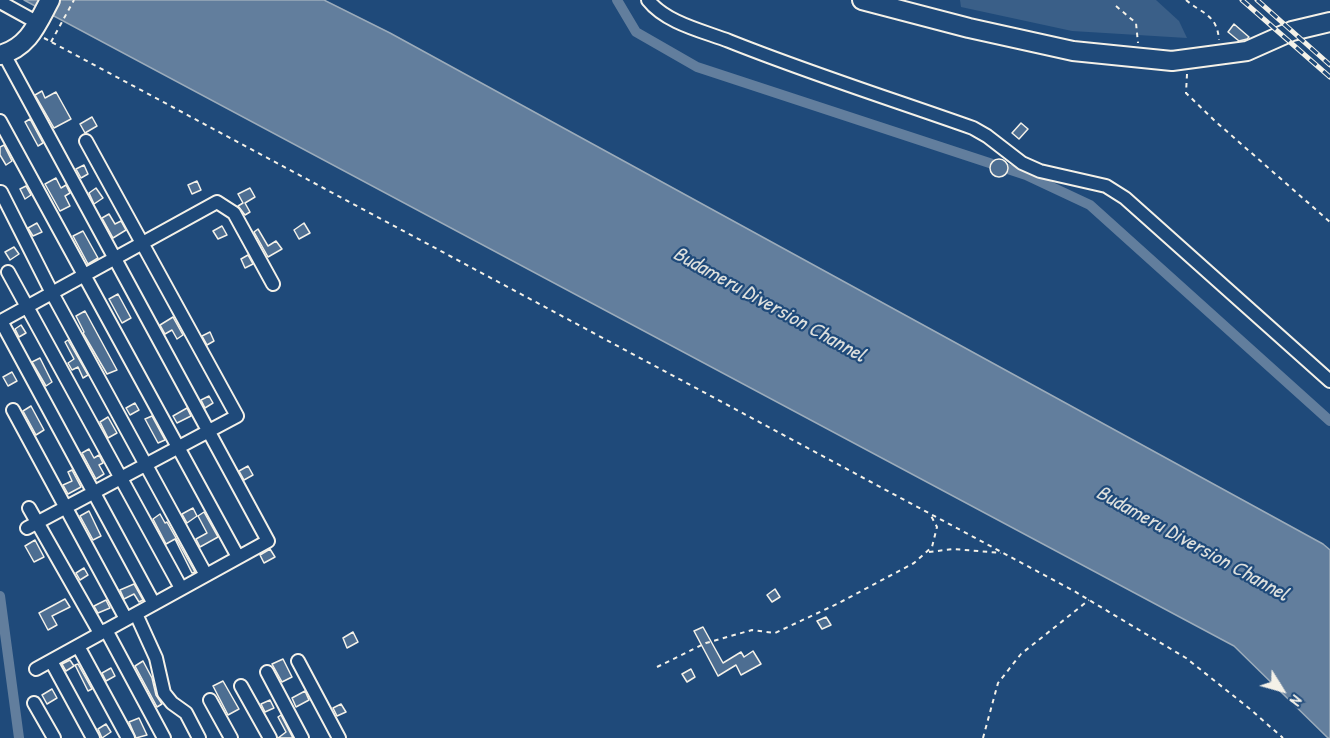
<!DOCTYPE html>
<style>
body{margin:0}
#map{position:relative;width:1330px;height:738px;overflow:hidden;background:#1f4a7a;font-family:"Patrick Hand",sans-serif}
canvas{display:block}
.north{position:absolute;left:1252px;top:660px;width:60px;height:60px;-webkit-text-stroke:4px #1f4a7a;paint-order:stroke;rotate:127deg;font-size:16px;font-weight:700;line-height:24px;text-align:center;color:#f4f1e8}
.north::after{content:'';display:block;margin:auto;width:21px;height:27px;background:#f4f1e8;clip-path:polygon(50% 0,100% 100%,50% 72%,0 100%)}
</style>
<div id="map">
<canvas width="1330" height="738"></canvas>
<div class="north">N</div>
</div>
<script>
const ctx = document.querySelector('canvas').getContext('2d');
ctx.lineJoin = 'round';
function paint(path, color) { ctx.fillStyle = color; ctx.fill(path, 'evenodd'); }
function trace(path, color, width, dash) { ctx.strokeStyle = color; ctx.lineWidth = width; ctx.lineCap = dash ? 'butt' : 'round'; ctx.setLineDash(dash || []); ctx.stroke(path); }
function drawText(font, color, halo, rows, align = 'center') {
  ctx.font = font + ' "Patrick Hand",sans-serif'; ctx.lineWidth = 4.5; ctx.setLineDash([]); ctx.textBaseline = 'middle'; ctx.strokeStyle = halo; ctx.fillStyle = color; for (const [text, x, y, turn = 0] of rows) {
    ctx.save(); ctx.translate(x, y); ctx.rotate((+turn || 0) * Math.PI / 180); ctx.textAlign = isNaN(turn) ? turn : align; if (halo) ctx.strokeText(text, 0, 0); ctx.fillText(text, 0, 0); ctx.restore();
  }
}
const green = new Path2D(`
 M960,0H1156L1179,21L1187,38L1072,31L961,7Z`);
const water = new Path2D(`
 M24,0H324L390,33L1323,544L1330,550V738H1328L1234,646Z`);
const canal = new Path2D(`
 M617,0L636,32L697,67L1026,175L1090,205L1330,421
 M0,596L19,738`);
const building = new Path2D(`
 M1234,24L1249,37L1247,39L1239,41L1228,32Z
 M42,91L45,98L56,92L71,119L54,128L35,95Z
 M92,117L97,126L85,133L80,124Z
 M30,119L43,143L38,146L25,122Z
 M1021,123L1028,129L1019,139L1012,133Z
 M4,145L12,161L6,165L0,155V147Z
 M990 168a9 9 0 1 1 18 0a9 9 0 1 1-18 0Z
 M84,165L88,174L81,178L76,169Z
 M56,178L61,188L66,185L70,193L65,196L70,206L60,211L45,184Z
 M197,181L201,190L192,194L188,185Z
 M26,186L31,195L25,199L20,189Z
 M96,188L103,198L94,204L89,193Z
 M250,188L255,197L245,203L250,212L245,215L238,206L243,203L238,194Z
 M109,214L115,224L121,221L126,230L113,238L102,218Z
 M37,223L42,232L33,236L28,228Z
 M304,223L310,233L299,239L294,230Z
 M222,226L227,235L218,239L213,231Z
 M258,229L268,246L276,241L282,249L268,257L254,232Z
 M83,231L98,258L88,264L73,236Z
 M14,247L19,254L10,260L5,252Z
 M248,255L253,264L245,268L241,259Z
 M118,294L131,318L122,323L109,299Z
 M85,311L117,370L107,374L83,333L84,332L76,316Z
 M173,317L183,335L177,339L172,330L165,334L160,325Z
 M21,325L26,333L19,337L15,329Z
 M210,332L214,341L207,345L202,336Z
 M68,340L88,375L83,378L78,367L72,370L68,363L74,359L65,342Z
 M40,358L52,382L46,386L32,362Z
 M12,372L17,381L8,386L3,377Z
 M209,396L213,403L205,408L201,400Z
 M135,403L139,410L130,415L126,408Z
 M31,406L44,430L36,435L23,411Z
 M187,408L191,416L177,423L173,416Z
 M152,416L165,440L158,443L145,419Z
 M108,417L117,433L108,438L100,422Z
 M89,449L94,458L99,455L103,463L99,465L104,474L96,479L82,453Z
 M248,466L253,475L244,480L239,471Z
 M72,470L81,487L68,494L63,485L72,481L68,472Z
 M193,508L197,516L187,523L182,514Z
 M89,511L101,536L93,540L80,516Z
 M204,512L218,537L200,547L196,539L207,533L198,516Z
 M160,514L165,523L167,522L195,572L192,573L175,539L166,544L153,519Z
 M35,540L44,557L34,562L25,546Z
 M270,549L275,557L264,563L260,555Z
 M84,568L88,575L80,580L76,573Z
 M134,584L143,600L139,602L134,594L124,599L120,590Z
 M775,589L780,597L772,602L767,595Z
 M65,599L70,607L52,616L57,625L48,630L39,613Z
 M106,600L110,608L98,613L94,606Z
 M826,617L831,625L822,629L817,621Z
 M703,627L723,663L741,652L744,657L753,651L761,664L741,675L736,665L718,676L694,631Z
 M353,632L358,642L347,648L343,638Z
 M283,659L292,677L282,682L272,664Z
 M70,660L74,666L66,671L62,664Z
 M143,661L152,678L156,695L162,704L157,707L135,666Z
 M78,664L92,689L88,691L75,665Z
 M111,668L115,676L106,681L102,673Z
 M691,669L695,677L687,682L682,674Z
 M223,681L239,709L228,715L213,686Z
 M52,689L57,698L47,704L42,695Z
 M305,691L309,700L296,707L292,698Z
 M270,700L274,708L265,712L261,704Z
 M341,704L346,712L337,716L333,708Z
 M281,715L293,738H278L286,732L278,717Z
 M139,718L147,735L136,738L129,722Z
 M106,724L111,732L102,738L98,729Z`);
const path = new Path2D(`
 M1186,0C1202,14 1217,14 1219,40
 M1116,6L1136,23L1138,43
 M44,38L1074,591L1186,658L1250,709L1283,738
 M51,42L74,0
 M1187,74L1186,93L1215,121L1330,222
 M929,552L953,549L1001,553
 M657,667L706,643L752,630L775,633L837,604L914,563L932,547L937,527L930,514
 M983,738L998,683L1021,654L1089,600`);
const street = new Path2D(`
 M648,0C666,23 703,31 729,41C809,73 891,99 973,128L987,136L1022,163L1040,171L1106,186L1125,198L1330,381
 M0,2L38,23
 M4,54L268,541L36,669
 M0,121L238,557
 M1,192L52,293L206,575
 M8,272L181,588
 M13,410L126,619
 M29,508L100,633
 M27,528L237,416L86,141
 M154,604L1,321L217,202L234,213L273,284
 M136,614L156,658L164,693L172,703L186,713L199,738
 M106,630L164,738
 M78,646L128,738
 M51,661L93,738
 M298,661L339,738
 M267,672L302,738
 M241,686L270,738
 M210,700L231,738
 M34,703L54,738`);
const secondary = new Path2D(`
 M862,0L969,28L1073,51L1172,61L1247,51L1292,31L1330,22
 M0,55C29,47 37,24 50,0`);
const rail = new Path2D(`
 M1242,0L1330,77
 M1257,0L1330,65`);
const waterNames = [
 ["Budameru Diversion Channel",769,305,29],
 ["Budameru Diversion Channel",1192,544,29]
];
paint(green, '#3a5f88');
paint(water, '#627e9d');
trace(water, '#9cacbb', 1.5);
trace(canal, '#627e9d', 10);
paint(building, '#4d6e92');
trace(building, '#f4f1e8', 1.5);
trace(street, '#f4f1e8', 16);
trace(secondary, '#f4f1e8', 22);
trace(path, '#f4f1e8', 2, [4.5, 4.5]);
trace(street, '#1f4a7a', 12);
trace(secondary, '#1f4a7a', 18);
trace(rail, '#f4f1e8', 5);
trace(rail, '#1f4a7a', 3, [9]);
drawText('italic 21px', '#dee0dd', '#1f4a7a', waterNames);
</script>
